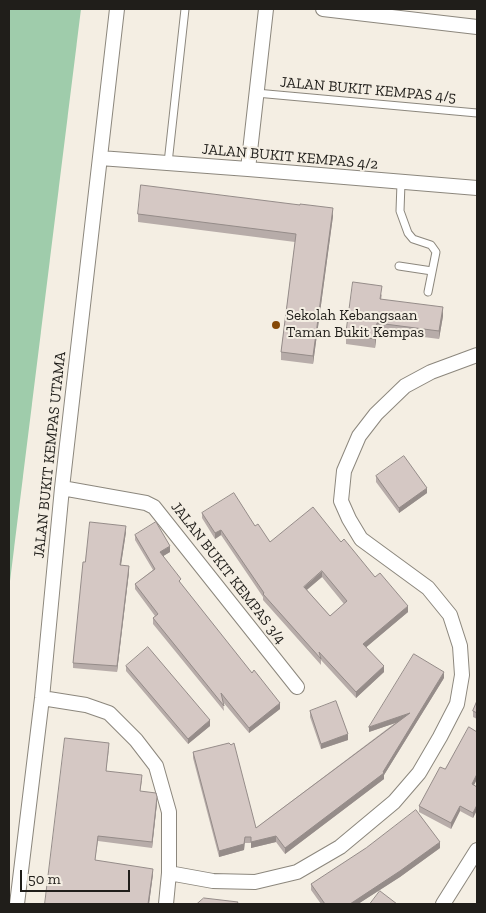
<!DOCTYPE html>
<style>
body{margin:0}
#map{position:relative;width:486px;height:913px;overflow:hidden;background:#f4eee3;font-family:"Zilla Slab",serif}
canvas{display:block}
.frame{position:absolute;inset:0;border:10px solid #201e1a;pointer-events:none}
.scale{position:absolute;left:20px;top:870px;width:110px;height:22px;box-sizing:border-box;border:2px solid #201e1a;border-top:0;padding-left:6px;font-size:15px;line-height:18px;white-space:nowrap;color:#201e1a;-webkit-text-stroke:4px #f4eee3;paint-order:stroke}
</style>
<div id="map">
<canvas width="486" height="913"></canvas>
<div class="frame"></div>
<div class="scale">50 m</div>
</div>
<script>
const ctx = document.querySelector('canvas').getContext('2d');
ctx.lineJoin = 'round';
function paint(path, color) { ctx.fillStyle = color; ctx.fill(path, 'evenodd'); }
function trace(path, color, width, dash) { ctx.strokeStyle = color; ctx.lineWidth = width; ctx.lineCap = dash ? 'butt' : 'round'; ctx.setLineDash(dash || []); ctx.stroke(path); }
function drawText(font, color, halo, rows, align = 'center') {
  ctx.font = font + ' "Zilla Slab",serif'; ctx.lineWidth = 4; ctx.setLineDash([]); ctx.textBaseline = 'middle'; ctx.strokeStyle = halo; ctx.fillStyle = color; for (const [text, x, y, turn = 0] of rows) {
    ctx.save(); ctx.translate(x, y); ctx.rotate((+turn || 0) * Math.PI / 180); ctx.textAlign = isNaN(turn) ? turn : align; if (halo) ctx.strokeText(text, 0, 0); ctx.fillText(text, 0, 0); ctx.restore();
  }
}
const green = new Path2D(`
 M9,9H81L9,589Z`);
const lane = new Path2D(`
 M256,93L477,113
 M168,163L185,9
 M401,183L400,211L408,233L413,239L431,245L436,252L428,292
 M399,266L432,271`);
const street = new Path2D(`
 M323,9L477,27
 M100,158L248,169L477,188
 M248,169L266,9
 M62,488L146,503L154,507L297,687
 M42,698L86,705L109,713L136,740L156,766L169,812V873L166,904
 M169,873L213,881L255,882L297,872L340,847L394,802L419,773L440,737L457,704L462,675L460,646L450,615L428,588L361,539L349,519L341,501L344,471L359,436L376,414L405,386L431,372L477,355
 M17,904L42,698L62,488L117,9
 M443,904L477,850`);
const wall = new Path2D(`
 M300,205L333,216L313,364L281,360V352L295,242L138,222V214Z
 M382,294L381,300L443,316L439,339L377,331L375,348L346,344V335Z
 M376,476L427,493L399,513L376,482Z
 M202,513L255,526L270,542H341L375,577L408,612L366,647L384,672L356,698L321,660V665L263,600V597L221,535L215,539L202,518ZM322,577L344,604L330,616L307,590Z
 M126,532L121,565L129,572L117,672L73,668V663L85,562Z
 M135,535L170,552L163,556L181,584L280,709L249,733L223,702L224,711L153,624V618L155,616L135,589V584L153,570L135,540Z
 M126,666L210,726L188,744L126,671Z
 M444,678L384,775V779L285,854L276,842L251,848V843H245L244,850L219,857L193,758V752L256,828L395,723L369,732Z
 M477,701V719L473,717V711Z
 M310,711L348,740L321,749L310,717Z
 M477,732V779L474,785L477,787V810L473,818L460,811L451,829L419,812V806L445,769Z
 M109,749L106,771L142,781L140,791L157,803L152,848L98,841L95,860L153,874L149,904H45Z
 M440,848L400,877L358,904H321L311,890V884Z`);
const shadedWall = new Path2D(`
 M333,208V216L313,364V356Z
 M443,307V316L439,339V331Z
 M377,323V331L375,348V339Z
 M427,488V493L399,513V508Z
 M126,526V532L120,571V565Z
 M221,530V535L215,539V533Z
 M170,546V552L160,558V552Z
 M129,566V572L117,672V666Z
 M322,571V577L304,592V587Z
 M408,606V612L363,650V644Z
 M384,666V672L356,698V692Z
 M444,672V678L384,775V779L285,854V848L383,772Z
 M280,703V709L249,733V728Z
 M410,713V718L369,732V727Z
 M210,720V726L188,744V739Z
 M348,734V740L321,749V744Z
 M477,774V779L472,789V784Z
 M157,797V803L152,848V842Z
 M477,805V810L473,818V813Z
 M460,806V811L451,829V823Z
 M276,836V842L251,848V842Z
 M245,837L244,850L219,857V851Z
 M440,842V848L400,877L358,904H350Z
 M153,869V874L149,904H148Z`);
const building = new Path2D(`
 M141,185L300,205V204L333,208L313,356L281,352L296,234L138,214Z
 M353,282L382,286L380,299L443,307L439,331L377,323L375,339L346,335Z
 M404,456L427,488L399,508L376,476Z
 M234,493L255,526L258,524L270,542L313,507L341,542L344,539L375,577L380,573L408,606L363,644L384,666L356,692L319,652L321,659L263,594L264,593L221,530L215,533L202,513ZM322,571L347,601L330,616L304,587Z
 M90,522L126,526L120,565L129,566L117,666L73,663L83,562H85Z
 M156,522L170,546L160,552L181,579L179,581L252,673L254,670L280,703L249,728L221,693L224,706L153,618L158,614L135,584L155,569L135,535Z
 M148,647L210,720L188,739L126,666Z
 M414,654L444,672L383,772L384,773L285,848L276,836L251,842V837H245L244,844L219,851L193,752L229,743L231,745L234,743L256,828L410,713L369,727Z
 M336,701L348,734L321,744L310,711Z
 M477,701V713L473,711Z
 M469,727L477,732V774L472,784L477,787V805L473,813L460,806L451,823L419,806L440,767L445,769Z
 M65,738L109,743L106,771L142,775L140,791L156,793L157,797L152,842L98,836L95,860L153,869L148,904H45Z
 M416,810L440,842L400,871L350,904H325L311,884L366,848Z
 M380,891L397,904H370Z
 M204,898L238,902L237,904H197Z`);
const markers = [
 [276,325,5,"#854807"]
];
const streetNames = [
 ["JALAN BUKIT KEMPAS 4/5",368,90,5],
 ["JALAN BUKIT KEMPAS 4/2",290,157,5],
 ["JALAN BUKIT KEMPAS UTAMA",50,455,-84],
 ["JALAN BUKIT KEMPAS 3/4",228,573,52]
];
const poiNames = [
 ["Sekolah Kebangsaan",286,316],
 ["Taman Bukit Kempas",286,333]
];
paint(green, '#9fccab');
trace(lane, '#8c877d', 9);
trace(street, '#8c877d', 16);
trace(lane, '#fff', 7);
trace(street, '#fff', 14);
paint(wall, '#b7aca9');
paint(shadedWall, '#958c89');
paint(building, '#d5c8c4');
trace(building, '#958c89', 1);
for (const [x, y, r, color] of markers) { const dot = new Path2D(); dot.arc(x, y, r, 0, 2 * Math.PI); ctx.fillStyle = color; ctx.fill(dot); trace(dot, '#f4eee3', 2); }
drawText('15px', '#201e1a', '#f4eee3', streetNames);
drawText('15px', '#201e1a', '#f4eee3', poiNames, 'left');
</script>
